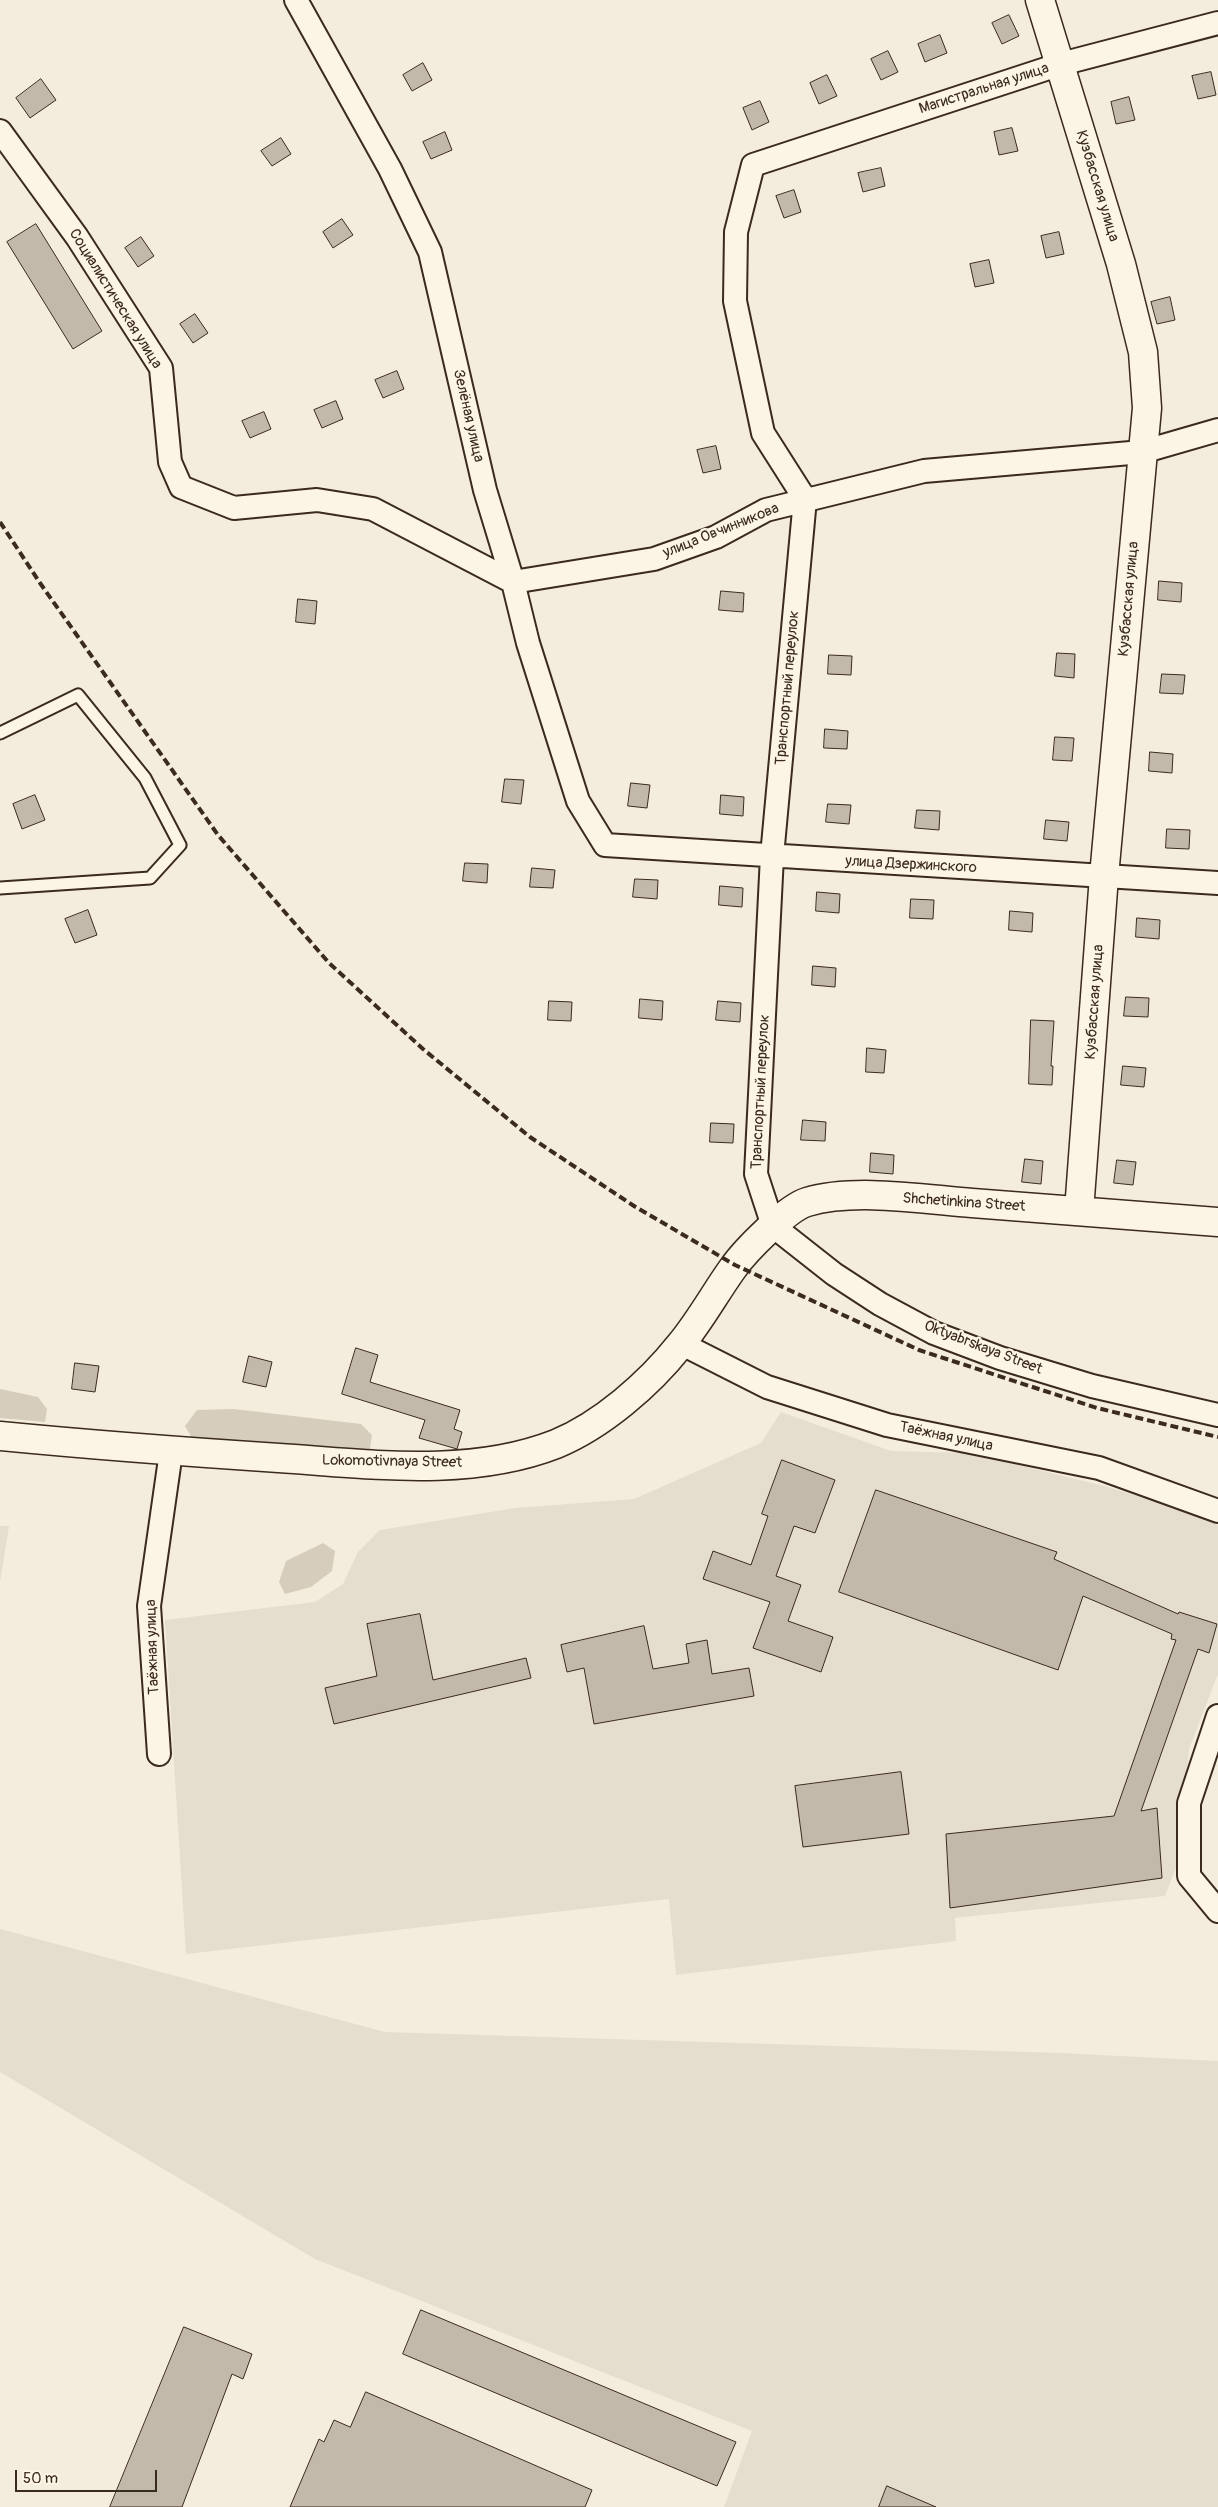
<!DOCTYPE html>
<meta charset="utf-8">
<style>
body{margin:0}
#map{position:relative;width:1218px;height:2507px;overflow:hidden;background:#f4eddd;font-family:Pangolin,sans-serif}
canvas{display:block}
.scale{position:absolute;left:15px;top:2470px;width:142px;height:22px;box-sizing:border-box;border:2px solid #3b2a1e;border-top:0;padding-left:6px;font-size:15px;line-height:18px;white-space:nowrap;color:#3b2a1e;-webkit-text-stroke:4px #fcf5e5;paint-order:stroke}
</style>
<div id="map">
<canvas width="1218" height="2507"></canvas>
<div class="scale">50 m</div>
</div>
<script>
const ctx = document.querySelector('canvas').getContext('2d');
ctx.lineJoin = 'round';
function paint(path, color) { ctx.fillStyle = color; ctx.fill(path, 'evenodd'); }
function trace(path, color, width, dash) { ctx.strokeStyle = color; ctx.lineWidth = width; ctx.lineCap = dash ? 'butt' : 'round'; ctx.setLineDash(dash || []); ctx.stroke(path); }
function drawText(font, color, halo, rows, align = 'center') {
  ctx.font = font + ' Pangolin,sans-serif'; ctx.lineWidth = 4.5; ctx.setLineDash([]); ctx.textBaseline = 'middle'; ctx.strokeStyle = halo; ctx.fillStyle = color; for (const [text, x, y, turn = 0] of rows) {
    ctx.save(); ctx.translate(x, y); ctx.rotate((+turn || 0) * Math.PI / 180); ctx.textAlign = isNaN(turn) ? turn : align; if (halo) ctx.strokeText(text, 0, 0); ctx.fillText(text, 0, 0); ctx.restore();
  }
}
const built = new Path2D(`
 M781,1412L891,1451L969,1453L1108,1487L1190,1512L1218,1525V1674L1189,1749L1179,1860L1165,1896L955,1918L956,1941L676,1975L669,1899L186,1954L165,1620L315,1602L343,1584L358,1552L380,1530L515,1508L634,1499L761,1443Z
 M0,1526H9L0,1582Z
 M0,1929L385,2032L1061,2053L1218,2061V2507H724L752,2431L315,2259L0,2072Z`);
const green = new Path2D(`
 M0,1389L38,1397L47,1409L45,1422L0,1418Z
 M234,1409L361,1424L372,1435L368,1463L201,1453L185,1426L197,1410Z
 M323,1543L335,1551L332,1571L311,1587L285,1594L279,1582L286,1561Z`);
const building = new Path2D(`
 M1009,15L1019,36L1002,44L992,23Z
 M940,35L947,53L925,62L918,44Z
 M888,51L898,72L881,80L871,59Z
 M423,63L432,80L412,91L403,75Z
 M1211,72L1216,95L1198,99L1192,76Z
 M827,75L837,96L819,104L810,83Z
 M41,79L56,100L30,118L16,98Z
 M1129,97L1135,120L1116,124L1111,102Z
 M760,101L769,122L752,130L743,108Z
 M1012,128L1018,151L999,155L994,132Z
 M445,132L452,150L431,159L423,142Z
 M281,138L291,154L272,166L261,151Z
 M881,168L885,186L863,192L858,173Z
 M794,190L801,212L784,218L776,196Z
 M342,219L353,235L333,248L323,232Z
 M36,224L102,331L73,349L7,242Z
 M1059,232L1064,254L1046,258L1041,236Z
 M141,237L154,256L138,267L125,248Z
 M989,260L994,283L975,287L970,264Z
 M1170,297L1175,320L1157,324L1151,302Z
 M195,314L208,333L193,343L180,324Z
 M397,371L404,389L383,398L375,380Z
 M336,401L343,419L322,428L314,410Z
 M264,412L271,429L250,438L242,421Z
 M716,446L721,469L703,473L697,450Z
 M1159,581L1182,583L1181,602L1158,600Z
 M721,591L744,593L743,612L719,610Z
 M298,599L317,601L315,624L296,622Z
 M1057,653L1075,654L1074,678L1055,676Z
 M829,655L852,656L851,675L828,674Z
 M1162,674L1185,675L1183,694L1160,693Z
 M825,729L848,731L847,749L824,748Z
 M1055,737L1074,738L1072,761L1053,760Z
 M1150,752L1173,754L1172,773L1149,771Z
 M505,779L524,780L521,804L502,802Z
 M631,783L650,785L647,808L628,806Z
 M35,795L45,820L22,829L13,804Z
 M721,795L744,797L743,816L720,814Z
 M828,804L851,805L849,824L826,822Z
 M917,810L940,811L939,830L915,828Z
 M1046,820L1069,822L1067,841L1044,839Z
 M1167,829L1190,830L1189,849L1166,848Z
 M465,863L488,864L487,883L463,881Z
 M532,868L555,870L553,888L530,887Z
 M635,879L658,880L657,899L633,897Z
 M720,886L743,888L742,907L719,905Z
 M817,892L840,894L839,913L816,911Z
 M911,899L934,900L933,919L910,918Z
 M88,910L97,935L75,943L65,919Z
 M1010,911L1033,913L1032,932L1009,930Z
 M1137,918L1160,920L1159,939L1136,937Z
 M813,966L836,968L835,987L812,985Z
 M1126,997L1149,998L1148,1017L1124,1016Z
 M640,999L663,1001L662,1020L639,1018Z
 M549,1001L572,1002L571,1021L548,1020Z
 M718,1001L741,1003L740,1022L716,1020Z
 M1031,1020L1054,1021L1051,1066H1053L1052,1085L1029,1084Z
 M867,1048L886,1050L884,1073L866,1072Z
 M1123,1066L1146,1068L1144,1087L1121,1085Z
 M803,1120L826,1122L825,1141L801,1140Z
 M711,1123L734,1124L733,1143L710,1142Z
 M871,1153L894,1155L893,1174L870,1172Z
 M1025,1159L1043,1161L1041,1184L1022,1182Z
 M1117,1160L1136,1162L1133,1185L1114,1183Z
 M356,1348L378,1355L370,1382L460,1410L454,1429L462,1432L457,1449L419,1438L425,1420L342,1394Z
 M249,1356L272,1362L266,1387L243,1382Z
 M75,1363L99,1366L95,1392L72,1389Z
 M782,1460L835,1480L815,1533L794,1526L776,1576L801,1585L788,1621L833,1637L821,1672L753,1648L770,1602L703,1579L713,1551L751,1565L768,1516L762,1514Z
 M876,1490L1057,1552L1054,1559L1178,1614L1179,1612L1217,1624L1209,1653L1198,1649L1141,1811L1157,1808L1162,1878L950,1908L946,1834L1114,1816L1176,1640L1171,1639L1172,1634L1083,1596L1058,1670L839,1592Z
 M420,1614L433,1680L526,1658L531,1678L334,1724L325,1688L377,1676L367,1624Z
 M644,1626L653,1669L689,1663L686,1644L707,1640L712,1674L749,1668L754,1696L594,1724L584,1668L567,1672L561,1645Z
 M901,1772L909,1834L803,1847L795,1786Z
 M421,2310L736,2442L717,2486L403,2354Z
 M184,2327L252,2354L243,2379L232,2374L182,2507H110Z
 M366,2392L592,2490L585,2507H290L319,2439L324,2442L334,2420L350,2427Z
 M887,2486L936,2507H879Z`);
const lane = new Path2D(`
 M0,733L78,695L145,778L180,845L150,878L0,888`);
const street = new Path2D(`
 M296,0L390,169L430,252L485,490L513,582L528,643L578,801L605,845L1218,883
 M1218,23L1061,64L753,165L736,232L735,301L763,433L805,499L772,856L756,1174L773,1226L834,1274L880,1304L934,1333L1000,1358L1092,1386L1218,1415
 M0,131L77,237L161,368L170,462L181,487L234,508L317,500L373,509L513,582L654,559L716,537L766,510L924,471L1142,452L1218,430
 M682,1344L767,1387L887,1425L1099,1468L1218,1511
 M1218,1716L1189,1803V1876L1218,1911
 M159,1754L149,1606L171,1452`);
const secondary = new Path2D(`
 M1040,0L1121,264L1143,352L1147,408L1104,876L1079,1211
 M0,1436C93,1445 186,1452 279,1458C370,1464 469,1478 556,1444C602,1425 649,1384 680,1345C700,1321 715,1293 733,1268C745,1251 787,1208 807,1202C854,1188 922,1199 972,1203C1054,1209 1136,1216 1218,1222`);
const rail = new Path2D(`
 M0,522L40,583L218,835L329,963L423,1049L530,1137L634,1206L735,1265L919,1350L1097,1408L1218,1437`);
const streetNames = [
 ["Магистральная улица",984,89,-18],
 ["Кузбасская улица",1097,186,73],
 ["Социалистическая улица",115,299,58],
 ["Зелёная улица",468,416,77],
 ["улица Овчинникова",721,531,-22],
 ["Кузбасская улица",1129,599,-85],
 ["Транспортный переулок",788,688,-85],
 ["улица Дзержинского",911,865,3],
 ["Кузбасская улица",1095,1002,-86],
 ["Транспортный переулок",761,1092,-87],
 ["Shchetinkina Street",964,1203,4],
 ["Oktyabrskaya Street",983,1348,21],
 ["Таёжная улица",946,1437,12],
 ["Lokomotivnaya Street",392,1462,1],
 ["Таёжная улица",153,1647,-92]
];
paint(built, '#e5ddce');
paint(green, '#d6cdbd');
paint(building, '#c3b9aa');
trace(building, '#3b2a1e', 1);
trace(lane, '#3b2a1e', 15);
trace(street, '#3b2a1e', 26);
trace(secondary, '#3b2a1e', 31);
trace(lane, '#fcf5e5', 11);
trace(street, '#fcf5e5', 22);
trace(secondary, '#fcf5e5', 28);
trace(rail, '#3b2a1e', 4, [8, 4]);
drawText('15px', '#3b2a1e', '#fcf5e5', streetNames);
</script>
